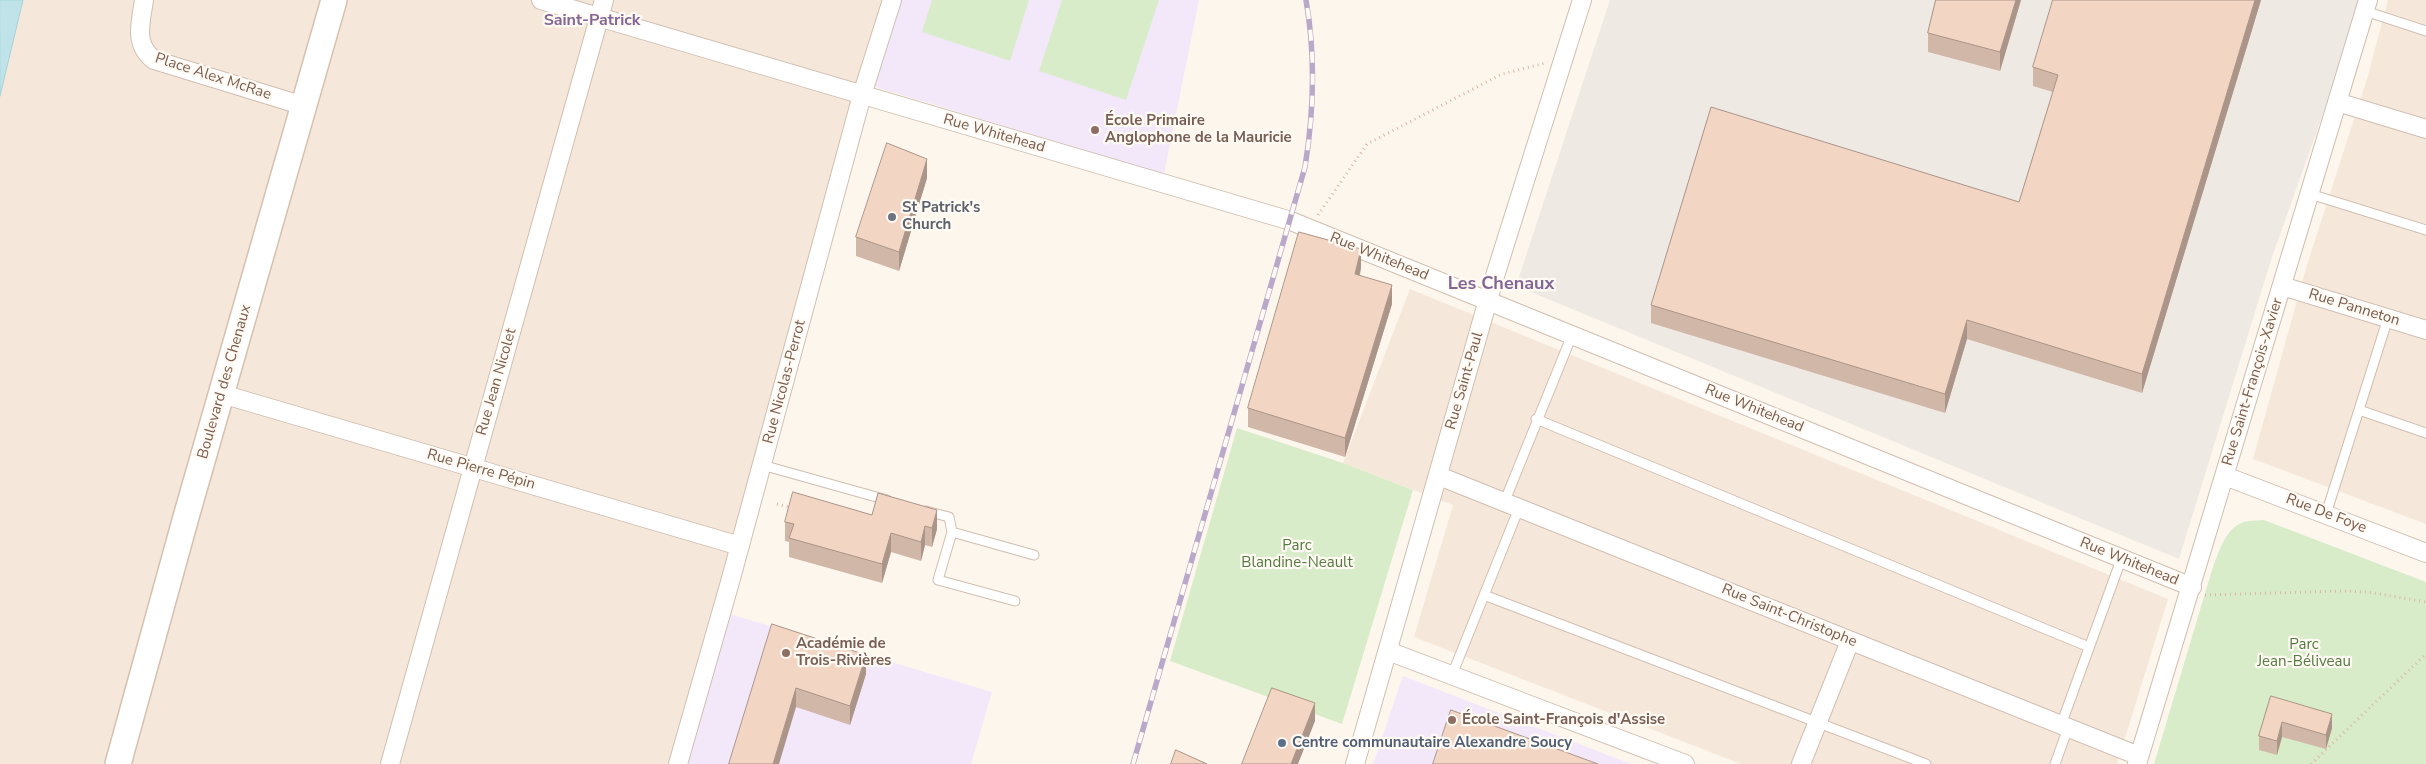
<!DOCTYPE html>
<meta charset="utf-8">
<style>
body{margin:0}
canvas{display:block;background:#fdf6ec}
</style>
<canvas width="2426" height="764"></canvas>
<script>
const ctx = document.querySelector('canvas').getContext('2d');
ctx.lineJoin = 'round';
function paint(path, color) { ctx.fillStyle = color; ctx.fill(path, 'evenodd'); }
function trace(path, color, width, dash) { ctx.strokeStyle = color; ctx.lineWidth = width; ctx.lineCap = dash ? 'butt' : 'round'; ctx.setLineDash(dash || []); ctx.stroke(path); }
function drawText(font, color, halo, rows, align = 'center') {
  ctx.font = font + ' "Nunito Sans",sans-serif'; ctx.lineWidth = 4.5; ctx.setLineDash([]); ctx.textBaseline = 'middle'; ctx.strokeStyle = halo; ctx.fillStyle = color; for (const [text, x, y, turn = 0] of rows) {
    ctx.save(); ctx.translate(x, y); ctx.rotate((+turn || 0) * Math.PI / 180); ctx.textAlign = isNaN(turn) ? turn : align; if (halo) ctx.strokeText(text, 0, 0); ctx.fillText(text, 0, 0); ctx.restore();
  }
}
const residential = new Path2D(`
 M23,0H890L679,764H0V96Z
 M2388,0H2426V524L2253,459L2306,268L2367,79Z
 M1410,289L2168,599L2117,764H1741L1414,637L1453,505L1343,463Z`);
const industrial = new Path2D(`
 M1610,0H2358L2334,83L2272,257L2179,559L1516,286Z`);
const education = new Path2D(`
 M900,0H1199L1164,174L872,86Z
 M726,613L992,692L971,764H683Z
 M1403,676L1631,764H1373Z`);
const green = new Path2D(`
 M932,0H1029L1010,61L922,32Z
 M1062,0H1159L1126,100L1039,71Z
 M1237,428L1343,463L1413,490L1342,724L1170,661Z
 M2264,520L2426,582V764H2154L2212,570C2218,555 2225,527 2244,522C2250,520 2257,521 2264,520Z`);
const water = new Path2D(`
 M0,0H23L0,96Z`);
const path = new Path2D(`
 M1318,215L1367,144L1502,74L1546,63
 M777,504L793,508
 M2205,595L2342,591L2368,592L2426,602
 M2311,764L2426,654`);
const lane = new Path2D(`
 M2365,11L2426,31
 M2310,194L2426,230
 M2359,410L2426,433
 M1536,419L2089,647
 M762,465L887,500
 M1504,503L1572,335
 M926,511L949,517L952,532L938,580L1015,601
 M2326,514L2388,318
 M952,532L1034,555
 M1484,595L1926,764
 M1452,675L1519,508
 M2061,725L2121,560
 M2055,764L2068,728`);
const street = new Path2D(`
 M144,0C141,22 133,44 154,60L304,106
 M541,0L1291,221L2192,587
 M2337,102L2426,129
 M2282,286L2426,330
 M222,394L740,546
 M1439,476L2139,756
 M2225,476L2426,553
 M1388,651L1685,764
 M390,764L604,0
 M678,764L730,582L862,95L892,0
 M1355,764L1494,279L1582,0
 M1801,764L1850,641
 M2137,764L2368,0`);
const secondary = new Path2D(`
 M118,764L186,517L334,0`);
const rail = new Path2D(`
 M1133,764L1305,167C1314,111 1316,57 1306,0`);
const wall = new Path2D(`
 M1936,0H2021L2000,71L1928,52V33Z
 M2261,0L2142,393L1967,339L1945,413L1651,323V305L2019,202L2053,92L2033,86V67Z
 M927,178L899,271L856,256V237Z
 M1361,268L1360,275L1392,304L1345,457L1248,427V408Z
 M878,493L937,529L932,547L925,545L921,561L891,552L882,583L789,557V542L785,541V522L872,515Z
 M772,624L866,674L850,725L796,707Z
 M2271,696L2332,728L2326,749L2282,737L2277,755L2259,750V736Z`);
const shadedWall = new Path2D(`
 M2016,0H2021L2000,71V52Z
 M2255,0H2261L2142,393V374Z
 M927,159V178L899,271V252Z
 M1361,249V268L1355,293V274Z
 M1392,285V304L1345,457V438Z
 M1967,320V339L1945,413V394Z
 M937,510V529L932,547V528Z
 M925,526V545L921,561V542Z
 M891,533V552L882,583V564Z
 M866,655V674L850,725V706Z
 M796,688V707L779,764H773Z
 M1315,703V721L1298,764H1291Z
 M2332,714V728L2326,749V735Z
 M2282,722V737L2277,755V741Z`);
const building = new Path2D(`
 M1936,0H2016L2000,52L1928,33Z
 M2053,0H2255L2142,374L1967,320L1945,394L1651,305L1711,107L2019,202L2058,75L2033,67Z
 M887,143L927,159L899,252L856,237Z
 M1299,232L1361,249L1355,274L1392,285L1345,438L1248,408Z
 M793,492L872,515L878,493L937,510L932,528L925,526L921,542L891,533L882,564L789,538L794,524L785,522Z
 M772,624L866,655L850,706L796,688L773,764H729Z
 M1272,688L1315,703L1291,764H1242Z
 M2271,696L2332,714L2326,735L2282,722L2277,741L2259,736Z
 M1451,710L1598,764H1433Z
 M1176,750L1207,764H1171Z`);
const markers = [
 [1095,130,5,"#8d6e63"],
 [892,217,5,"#6b7280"],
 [786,653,5,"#8d6e63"],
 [1452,720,5,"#8d6e63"],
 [1282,743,5,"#5c6f8a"]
];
const streetNames = [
 ["Place Alex McRae",213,77,18],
 ["Rue Whitehead",994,134,16],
 ["Rue Whitehead",1379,257,22],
 ["Rue Panneton",2354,308,17],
 ["Rue Saint-Paul",1465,381,-74],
 ["Boulevard des Chenaux",225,382,-74],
 ["Rue Jean Nicolet",497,382,-74],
 ["Rue Nicolas-Perrot",785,382,-75],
 ["Rue Saint-François-Xavier",2253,382,-73],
 ["Rue Whitehead",1754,409,22],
 ["Rue Pierre Pépin",481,470,16],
 ["Rue De Foye",2326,514,21],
 ["Rue Whitehead",2129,562,22],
 ["Rue Saint-Christophe",1789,616,22]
];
const educationNames = [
 ["École Primaire",1105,121],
 ["Anglophone de la Mauricie",1105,138],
 ["Académie de",796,644],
 ["Trois-Rivières",796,661],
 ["École Saint-François d'Assise",1462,720]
];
const worshipNames = [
 ["St Patrick's",902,208],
 ["Church",902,225]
];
const parkNames = [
 ["Parc",1297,546],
 ["Blandine-Neault",1297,563],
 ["Parc",2304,645],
 ["Jean-Béliveau",2304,662]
];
const serviceNames = [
 ["Centre communautaire Alexandre Soucy",1292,743]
];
const neighbourhoodNames = [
 ["Saint-Patrick",592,21]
];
const quarterNames = [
 ["Les Chenaux",1501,285]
];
paint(residential, '#f5e8da');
paint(industrial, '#efe9e4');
paint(education, '#f3e8fa');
paint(green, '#d8ecc9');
paint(water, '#bfe3e8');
trace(water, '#a5d3da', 1);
trace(lane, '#d1beb0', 11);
trace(street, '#d1beb0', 20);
trace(secondary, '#d6c0b0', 28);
trace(path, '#d9b8a5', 3, [1, 4]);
trace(lane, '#fff', 9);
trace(street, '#fff', 18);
trace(secondary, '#fff', 25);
trace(rail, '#b9a8c9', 5.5);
trace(rail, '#fffaf3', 4, [11]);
paint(wall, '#d1b7a8');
paint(shadedWall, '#aa9588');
paint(building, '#f3d5c3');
trace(building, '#aa9588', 1);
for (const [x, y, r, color] of markers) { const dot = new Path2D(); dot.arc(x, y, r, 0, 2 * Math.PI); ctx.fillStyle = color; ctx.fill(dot); trace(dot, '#fffaf3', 2); }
drawText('15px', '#7a5c4d', '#fffaf3', streetNames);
drawText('bold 15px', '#785e54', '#fffaf3', educationNames, 'left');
drawText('bold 15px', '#5b616d', '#fffaf3', worshipNames, 'left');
drawText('15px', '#537a41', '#fffaf3', parkNames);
drawText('bold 15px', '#4e5e75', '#fffaf3', serviceNames, 'left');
drawText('bold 16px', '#846695', '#fffaf3', neighbourhoodNames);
drawText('bold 18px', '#846695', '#fffaf3', quarterNames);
</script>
